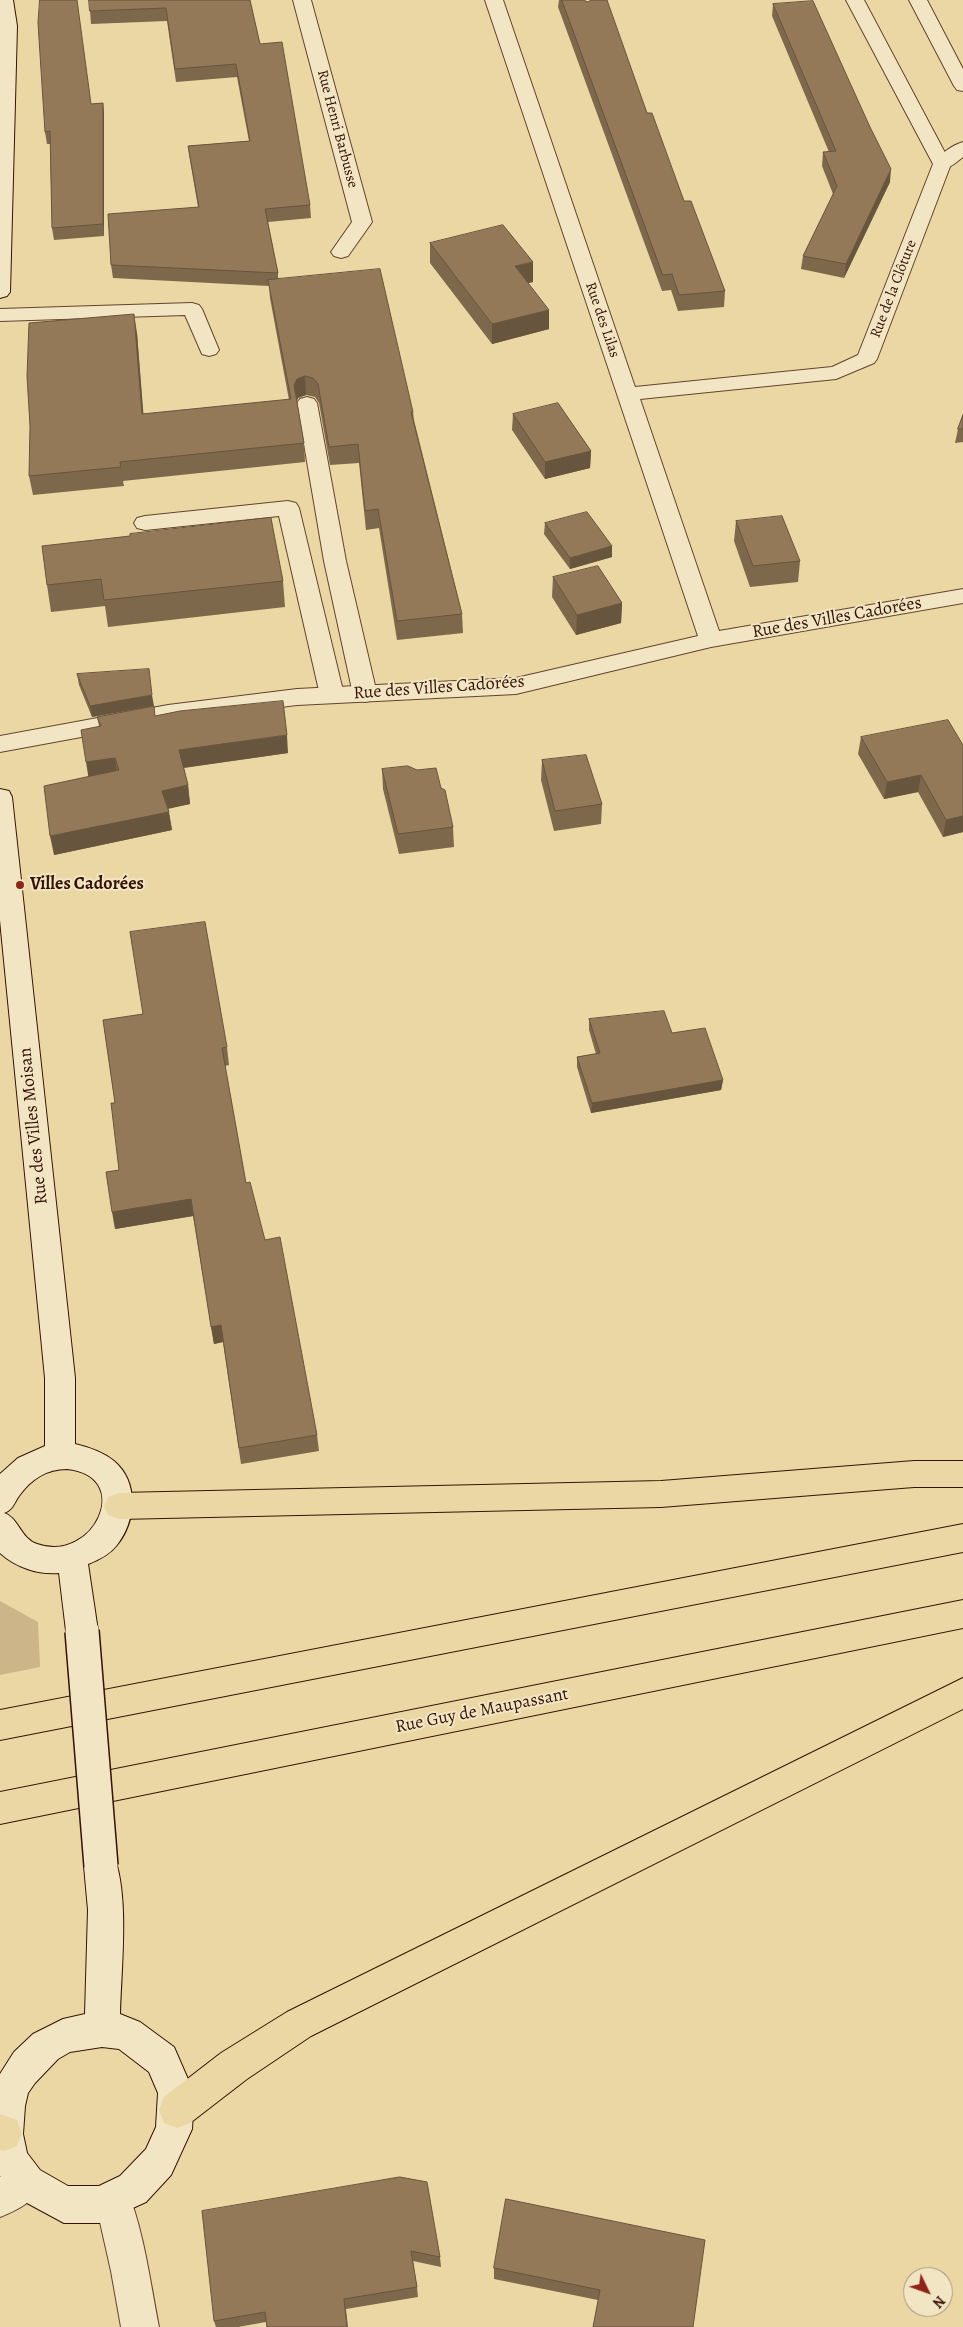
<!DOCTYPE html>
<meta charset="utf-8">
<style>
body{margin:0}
#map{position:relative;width:963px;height:2327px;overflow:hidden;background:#ebd7a4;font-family:Alegreya,serif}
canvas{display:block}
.north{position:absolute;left:903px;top:2267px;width:50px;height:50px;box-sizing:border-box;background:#f2e5c4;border:1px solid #a69177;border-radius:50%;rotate:132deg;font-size:14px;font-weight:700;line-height:20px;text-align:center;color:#341304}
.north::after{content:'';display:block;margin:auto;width:18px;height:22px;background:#8f2418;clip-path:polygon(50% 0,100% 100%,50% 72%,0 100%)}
</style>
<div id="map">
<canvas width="963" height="2327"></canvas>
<div class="north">N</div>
</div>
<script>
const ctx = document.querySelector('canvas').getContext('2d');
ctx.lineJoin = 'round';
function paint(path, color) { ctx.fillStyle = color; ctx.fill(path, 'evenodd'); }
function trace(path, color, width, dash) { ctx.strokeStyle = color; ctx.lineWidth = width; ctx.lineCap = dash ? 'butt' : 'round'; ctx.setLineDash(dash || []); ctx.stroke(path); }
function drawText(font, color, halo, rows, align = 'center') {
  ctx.font = font + ' Alegreya,serif'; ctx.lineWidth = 4; ctx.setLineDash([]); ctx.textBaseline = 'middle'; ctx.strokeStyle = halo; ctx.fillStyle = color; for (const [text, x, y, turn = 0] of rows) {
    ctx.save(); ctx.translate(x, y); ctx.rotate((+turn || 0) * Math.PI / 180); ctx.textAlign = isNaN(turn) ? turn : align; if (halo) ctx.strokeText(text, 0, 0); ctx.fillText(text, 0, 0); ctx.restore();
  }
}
const green = new Path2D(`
 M0,1601L38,1622L40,1667L0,1675Z`);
const service = new Path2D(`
 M909,0H927L963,69V91L957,90L954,86Z
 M963,142V157C954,164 948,171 935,168L933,164C939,155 952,145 963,142Z
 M192,303L199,305L202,309L219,350L216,354L209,356L202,354L185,315L0,321V309Z
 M307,397L314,399L317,403L346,561L377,694L373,700L365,702L357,700L353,694L324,561L297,403L300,399Z
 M288,501L296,503L299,508L344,695L340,701L332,703L324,701L320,695L279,516L145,530L137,528L134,523L137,518L145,516Z`);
const minor = new Path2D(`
 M293,0H311L372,222L348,256L341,258L334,256L331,252L352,222Z
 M485,0H503L635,387L832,367L858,355L933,164L846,0H864L951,164L877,359L874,363L836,379L640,399L719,631L963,589V603L711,647L516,694L297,705L168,721L0,752V736L168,705L297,689L516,678L698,636Z
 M25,2164L38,2169L43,2182C36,2201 18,2210 0,2217V2177Z`);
const tertiary = new Path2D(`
 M113,2182L126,2187C144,2231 150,2281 159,2327H121L111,2271L95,2200L100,2187Z`);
const secondary = new Path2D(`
 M0,0H13L17,26L10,292L7,296L0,298Z
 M0,789L9,791L12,797L75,1378V1444C88,1447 103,1452 114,1461C139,1482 136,1521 117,1545C110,1554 99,1560 88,1564L98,1631L93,1641L82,1645L71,1641L66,1631L59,1573C38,1575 15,1567 0,1553V1474L18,1458L45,1446V1378L0,920ZM67,1469C135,1476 94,1564 37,1544C20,1538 19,1518 4,1513C13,1510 14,1503 19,1496C31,1479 47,1469 67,1469Z
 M101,1850L113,1854C130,1894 121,1970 120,2014L140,2022L174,2047L194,2093L192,2129L171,2175L146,2202L100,2223H64L14,2196L0,2176V2074L14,2052L33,2034L63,2019L85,2014L88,1910L84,1866L89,1854ZM102,2047L119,2049L149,2072L158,2093L156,2127L146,2149L120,2176L99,2186H68L40,2170L27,2153L23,2134L25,2106L28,2093L35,2083L58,2059L70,2052Z`);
const primary = new Path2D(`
 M914,1461H963V1487H914L661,1507L119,1519L108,1515L104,1506L108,1497L119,1493L661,1481Z
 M963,1524V1552L0,1740V1710Z
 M963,1600V1628L0,1824V1792Z
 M963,1678V1709L311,2036L247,2079L190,2123L177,2128L164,2123L159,2110L164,2097L221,2053L287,2012Z
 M0,2114L17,2120L22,2133L17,2146L4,2151L0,2150Z`);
const secondaryBridge = new Path2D(`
 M82,1631L101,1866`);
const wall = new Path2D(`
 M250,0L260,44L310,205L311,218L268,222L278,273V279L413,412L414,420L462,614L463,633L397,640L379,528L366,530L359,463L330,465L319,403L315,397L306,395L298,398L297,401L304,443L305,462L123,481L124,486L33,495L29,476L137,333L143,414L289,400L270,298L269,286L113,278L111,265L198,207L190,160L188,146L249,141L237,77L176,82L167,21L91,24L90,11Z
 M559,0H583L647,113L684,201L725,291L724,307L678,311L671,290L662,291L558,7Z
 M773,4L890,182L844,278L801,269L803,256L833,194L822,166L823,152H829L772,16Z
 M103,103L104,115V236L54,240L52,228L50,144H47L45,132L91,104Z
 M430,243L533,282L528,283L549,329L492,344L430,263Z
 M513,414L591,451L590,468L545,479L512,430Z
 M963,415V442L955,443L958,429Z
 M736,521L800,561L798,582L750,587L734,541Z
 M545,523L612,546V557L570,569L544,534Z
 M130,536L283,581L285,607L108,627L105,606L51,612L47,585Z
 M553,577L622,603L621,623L576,635L552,597Z
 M77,674L154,706L92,717L79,685Z
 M155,716L288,753L184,768L188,785L190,804L168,809L172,830L54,855L88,777L99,726L97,717Z
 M861,737L963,745V832L943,837L918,792L884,799L858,754Z
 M542,760L602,804L601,824L554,831L541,780Z
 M382,769L453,827L454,847L399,854L383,789Z
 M589,1019L672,1033L723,1080L721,1090L591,1113L577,1067V1057L596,1054L589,1030Z
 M103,1020L227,1047L229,1065L225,1066L246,1183L265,1240L317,1435L319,1451L241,1464L223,1342L214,1344L193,1216L115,1229L119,1170L115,1103Z
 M400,2177L440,2257L441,2267L413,2261L417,2287L418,2297L346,2309L348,2327H267L266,2322L238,2327H216L214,2321Z
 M506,2199L693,2327L598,2300L494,2279V2268Z`);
const shadedWall = new Path2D(`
 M103,103L104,115V236L103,224Z
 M891,169L890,182L844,278L846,264Z
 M533,262V282L515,286V266Z
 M549,310V329L492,344V324Z
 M134,314L137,333L145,433L142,414Z
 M305,376L306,395L298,398L295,403L294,385L297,379Z
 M591,451L590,468L545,479V462Z
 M612,546V557L570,569V558Z
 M622,603L621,623L576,635L577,615Z
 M152,695L154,706L92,717L90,706Z
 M287,735L288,753L181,768L179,750Z
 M115,758L118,777L89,781L86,762Z
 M921,775L918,792L884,799L887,782Z
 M188,785L190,804L165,809L162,791Z
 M169,812L172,830L54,855L50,836Z
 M963,816V832L943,837L946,820Z
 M723,1080L721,1090L591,1113L592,1103Z
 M191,1199L193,1216L115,1229L112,1212Z
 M221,1325L223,1342L214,1344L211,1327Z`);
const building = new Path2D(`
 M40,0H77L91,104L103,103V224L52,228L50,131L45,132L38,23Z
 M89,0H250L260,44L282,42L310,205L265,209L278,273L111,265L108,214L199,207L188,146L250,141L236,64L175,69L166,8L90,11Z
 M562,0H583L588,2L591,0H607L647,113H652L684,201H691L725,291L679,295L672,274L663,275Z
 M813,1L870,127L891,169L846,264L803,256L837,186L823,152L836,151L773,4Z
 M503,225L533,262L515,266L549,310L492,324L430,243Z
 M380,269L413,412H411L462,614L397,621L378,509L365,511L358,444L329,447L318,384L313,378L305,376L297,379L294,385L304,443L120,462L121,467L29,476L30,426L27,376L29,323L134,314L142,414L291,399L268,280Z
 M558,403L591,451L545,462L513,414Z
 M963,415V429H958Z
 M587,512L612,546L570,558L545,523Z
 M782,516L800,561L753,566L736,521Z
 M271,518L283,581L104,600L101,579L47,585L42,546L130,536V534Z
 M598,566L622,603L577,615L553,577Z
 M149,669L152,695L90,706L77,674Z
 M283,701L287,735L179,750L188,785L162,791L169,812L50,836L44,786L119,770L115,758L86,762L81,730L101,726L97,717L154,706L155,716L180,711Z
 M948,720L963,745V816L946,820L921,775L887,782L861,737Z
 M586,755L602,804L555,811L542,760Z
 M408,766L417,770L436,768L441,788L445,790L453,827L398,834L382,769Z
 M205,922L227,1047L222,1048L246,1183L250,1182L265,1240L280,1237L317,1435L239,1448L221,1325L211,1327L191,1199L112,1212L106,1172L119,1170L111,1103H115L103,1020L143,1014L130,932Z
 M664,1011L672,1033L705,1028L723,1080L592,1103L577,1057L600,1053L589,1019Z
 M400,2177L427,2182L440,2257L411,2251L417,2287L344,2299L347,2327H267L265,2312L214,2321L202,2211Z
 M506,2199L705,2240L693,2327H593L600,2290L494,2268Z`);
const markers = [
 [20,885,5,"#8f2418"]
];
const farStreetnames = [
 ["Rue Henri Barbusse",337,129,75],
 ["Rue de la Clôture",894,289,-69],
 ["Rue des Lilas",602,320,71]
];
const streetNames = [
 ["Rue des Villes Cadorées",837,618,-10],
 ["Rue des Villes Cadorées",439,688,-4],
 ["Rue des Villes Moisan",34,1126,-96],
 ["Rue Guy de Maupassant",482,1711,-11]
];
const poiNames = [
 ["Villes Cadorées",30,885]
];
paint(green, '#ccb689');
trace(service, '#62442c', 2);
trace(minor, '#62442c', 2);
trace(tertiary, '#62442c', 2);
trace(secondary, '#341304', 2);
trace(primary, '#341304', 2);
paint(service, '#f2e5c4');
paint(minor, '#f2e5c4');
paint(tertiary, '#f2e5c4');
paint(secondary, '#f2e5c4');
paint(primary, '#ebd7a4');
trace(secondaryBridge, '#341304', 36, []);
trace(secondaryBridge, '#f2e5c4', 33);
paint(wall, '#7e684b');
paint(shadedWall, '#67553d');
paint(building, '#937957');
trace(building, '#67553d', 1);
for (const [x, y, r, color] of markers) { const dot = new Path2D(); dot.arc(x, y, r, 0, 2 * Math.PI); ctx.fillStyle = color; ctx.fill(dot); trace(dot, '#f2e5c4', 2); }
drawText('15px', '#341304', '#f2e5c4', farStreetnames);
drawText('18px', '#341304', '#f2e5c4', streetNames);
drawText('bold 18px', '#341304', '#f2e5c4', poiNames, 'left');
</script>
